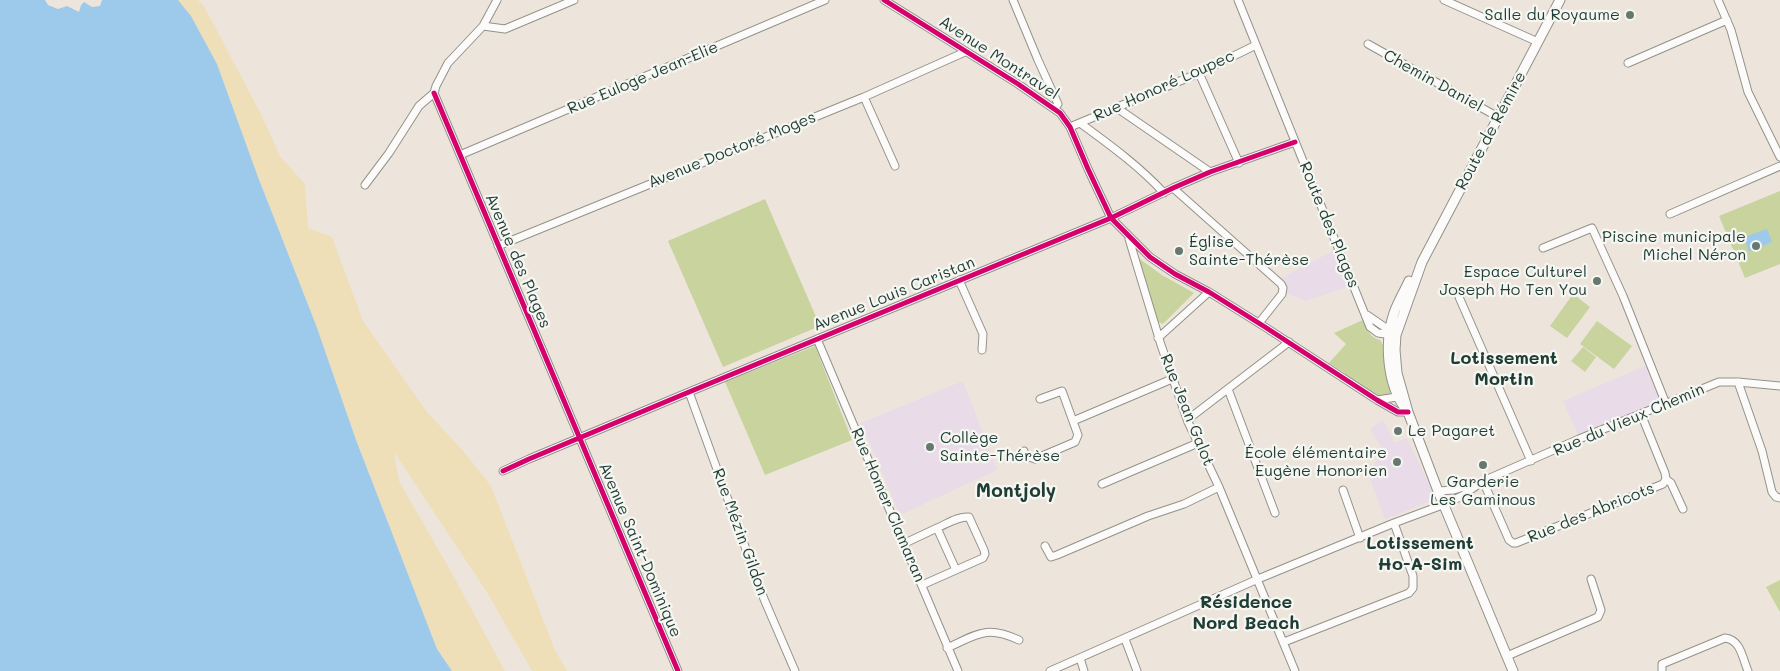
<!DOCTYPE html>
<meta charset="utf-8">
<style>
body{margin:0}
canvas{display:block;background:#ede5db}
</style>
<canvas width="1780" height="671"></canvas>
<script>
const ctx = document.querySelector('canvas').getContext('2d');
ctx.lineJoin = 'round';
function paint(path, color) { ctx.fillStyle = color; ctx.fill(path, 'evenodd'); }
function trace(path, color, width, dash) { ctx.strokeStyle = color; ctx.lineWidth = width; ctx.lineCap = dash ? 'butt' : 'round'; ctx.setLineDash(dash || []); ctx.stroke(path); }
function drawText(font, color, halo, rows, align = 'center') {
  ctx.font = font + ' Mali,sans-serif'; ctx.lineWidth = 4.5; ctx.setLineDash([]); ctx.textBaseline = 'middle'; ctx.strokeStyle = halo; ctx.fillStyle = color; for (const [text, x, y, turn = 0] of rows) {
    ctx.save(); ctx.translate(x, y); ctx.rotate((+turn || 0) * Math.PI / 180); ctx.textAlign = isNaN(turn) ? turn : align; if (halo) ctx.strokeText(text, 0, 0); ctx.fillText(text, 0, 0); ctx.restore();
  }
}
const built = new Path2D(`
 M1333,251L1347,287L1306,301L1288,294L1281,278Z
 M1645,366L1660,402L1579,437L1563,401Z
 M963,381L997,470L900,515L861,423Z
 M1383,420L1395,443L1407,438L1436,499L1385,519L1368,474L1383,450L1370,429Z`);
const green = new Path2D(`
 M1780,191V264L1745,278L1719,216Z
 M765,199L820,326L723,367L668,241Z
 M1137,257L1162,275L1194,293L1163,324L1158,322Z
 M1573,294L1590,307L1567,338L1550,326Z
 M1363,320C1367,329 1369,337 1380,340L1383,345L1391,391L1389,396L1377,398L1346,377L1345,373L1329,363L1346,344L1334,333Z
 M1597,321L1632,346L1614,369L1580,344Z
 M815,346L852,440L765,475L725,382Z
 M1583,347L1596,357L1585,372L1571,361Z
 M1780,580V612L1766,587Z`);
const sand = new Path2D(`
 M178,0H198L204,6L261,114L280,156L305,184L308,228L332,237L363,321L427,412L465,453L491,486L555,650L567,671H532L488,594L394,452L399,481L449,568L505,671H452L437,649L356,440L316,325L258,177L217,64L191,16Z`);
const water = new Path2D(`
 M0,0H45L48,5L58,9L67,6L79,12L81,5L84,2L92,7L100,6L102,0H178L191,16L217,64L258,177L316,325L356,440L437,649L452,671H0Z
 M1767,229L1772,242L1749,252L1744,237Z`);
const minor = new Path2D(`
 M884,0L1018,84L1060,113L1070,127L1088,169L1111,218L1150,257L1175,274L1209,292L1265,327L1377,400L1398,412H1408
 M1013,0L1038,60L1058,104L1055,108
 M1238,0L1370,327L1378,333L1393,335
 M1444,0L1538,42
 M1718,0L1731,30L1748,92L1780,157
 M483,26L505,29L574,0
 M1368,44L1498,117
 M1628,63L1727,20
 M1199,73L1239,163
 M434,93L678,671
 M864,97L895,166
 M1117,108L1210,172
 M1080,123C1110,145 1139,166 1164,193
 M1070,127L1199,73L1256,45
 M460,155L825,0
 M365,185L389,153L419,106L434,93L436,86L448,63L483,26L497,0
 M1173,188L1281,284L1283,288L1282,294L1259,323
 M1670,214L1780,166
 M1129,239L1161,345L1188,422L1219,487L1295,671
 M498,246L864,97L965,52
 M1543,248L1592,228L1623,296L1666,404
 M959,280L983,334L982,350
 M1459,297L1531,461
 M1367,315L1386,328L1390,335
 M1158,338L1209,292
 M817,339L958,671
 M1738,382L1762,451L1772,492L1776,497L1780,498
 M1228,389L1275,513
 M689,392L764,599L795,671
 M1377,400L1397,397L1402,401
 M1073,421L1172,379
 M1188,422L1191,417L1289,342
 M1024,451L1026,456L1035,459L1075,442L1078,435L1062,391L1040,399
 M503,471L529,459L689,392L1111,218L1173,188L1210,172L1295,142
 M1666,479L1671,483L1683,509
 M1483,481L1509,540L1513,543H1516L1663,484L1666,479L1665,473L1641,414
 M1102,484L1198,443
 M1343,490L1360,538
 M1438,491L1454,490L1483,481L1579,439L1719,382H1738L1780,386
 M937,528C947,524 958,516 969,517L984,550L985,554L983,558L956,570
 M903,544L937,528L956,570L922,585
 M1045,546L1051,557L1057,555L1148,516L1184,504L1219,487
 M1125,639L1137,671
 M1284,642L1409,593L1413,588V576L1394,523
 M947,648C978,634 986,625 1019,640
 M1507,656L1598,617L1601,610L1591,579
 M1080,658L1084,671
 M1050,671L1258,579L1394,523L1445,504L1462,496L1483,481
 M1662,671V664L1667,662L1725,638C1741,640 1742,657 1748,671`);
const major = new Path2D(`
 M1405,408C1387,384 1384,341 1394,313C1398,302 1404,292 1409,281
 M1513,671L1438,491L1408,412L1397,373L1395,350L1396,335L1422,262L1560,0`);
const cycleway = new Path2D(`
 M884,0L1018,84L1060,113L1070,127L1088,169L1111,218L1150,257L1175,274L1209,292L1265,327L1377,400L1398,412H1408
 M434,93L678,671
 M503,471L529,459L689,392L1111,218L1173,188L1210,172L1295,142`);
const markers = [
 [1630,15,5,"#67786e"],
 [1756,246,5,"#67786e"],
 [1179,251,5,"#67786e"],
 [1597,281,5,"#67786e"],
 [1398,431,5,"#67786e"],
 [930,447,5,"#67786e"],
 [1397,462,5,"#67786e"],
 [1483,465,5,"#67786e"]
];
const poiNames = [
 ["Salle du Royaume",1620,15],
 ["Piscine municipale",1746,237],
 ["Michel Néron",1746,255],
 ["Église",1189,242,"left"],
 ["Sainte-Thérèse",1189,260,"left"],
 ["Espace Culturel",1587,272],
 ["Joseph Ho Ten You",1587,290],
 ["Le Pagaret",1408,431,"left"],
 ["Collège",940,438,"left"],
 ["Sainte-Thérèse",940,456,"left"],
 ["École élémentaire",1387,453],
 ["Eugène Honorien",1387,471],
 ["Garderie",1483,482,"center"],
 ["Les Gaminous",1483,500,"center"]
];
const streetNames = [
 ["Avenue Montravel",999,58,33],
 ["Rue Euloge Jean-Elie",643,78,-23],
 ["Chemin Daniel",1433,81,29],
 ["Rue Honoré Loupec",1164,86,-24],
 ["Route de Rémire",1491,131,-62],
 ["Avenue Doctoré Moges",732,150,-22],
 ["Route des Plages",1329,225,68],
 ["Avenue des Plages",518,261,67],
 ["Avenue Louis Caristan",894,294,-22],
 ["Rue Jean Galot",1187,410,68],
 ["Rue du Vieux Chemin",1629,420,-23],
 ["Rue Homer Clamaran",888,505,67],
 ["Rue des Abricots",1591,513,-22],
 ["Rue Mézin Gildon",740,532,70],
 ["Avenue Saint-Dominique",640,550,67]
];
const neighbourhoodNames = [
 ["Lotissement",1504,358],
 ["Mortin",1504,379],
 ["Lotissement",1420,543],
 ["Ho-A-Sim",1420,564],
 ["Résidence",1246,602],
 ["Nord Beach",1246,623]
];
const quarterNames = [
 ["Montjoly",1016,491]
];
paint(built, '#e9dbe7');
paint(green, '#c8d39e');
paint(sand, '#eedfb9');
paint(water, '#9dcaea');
trace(minor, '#91928c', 9);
trace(major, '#91928c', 11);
trace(minor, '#fcfbfa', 7);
trace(major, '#fcfbfa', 9);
trace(cycleway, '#d6006c', 5);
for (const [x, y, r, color] of markers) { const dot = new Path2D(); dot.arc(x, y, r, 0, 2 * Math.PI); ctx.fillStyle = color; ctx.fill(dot); trace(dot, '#f6f6f2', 2); }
drawText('16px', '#1f3d34', '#f6f6f2', poiNames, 'right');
drawText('16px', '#1f3d34', '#f6f6f2', streetNames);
drawText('bold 18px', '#1f3d34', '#f6f6f2', neighbourhoodNames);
drawText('bold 19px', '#1f3d34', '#f6f6f2', quarterNames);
</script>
